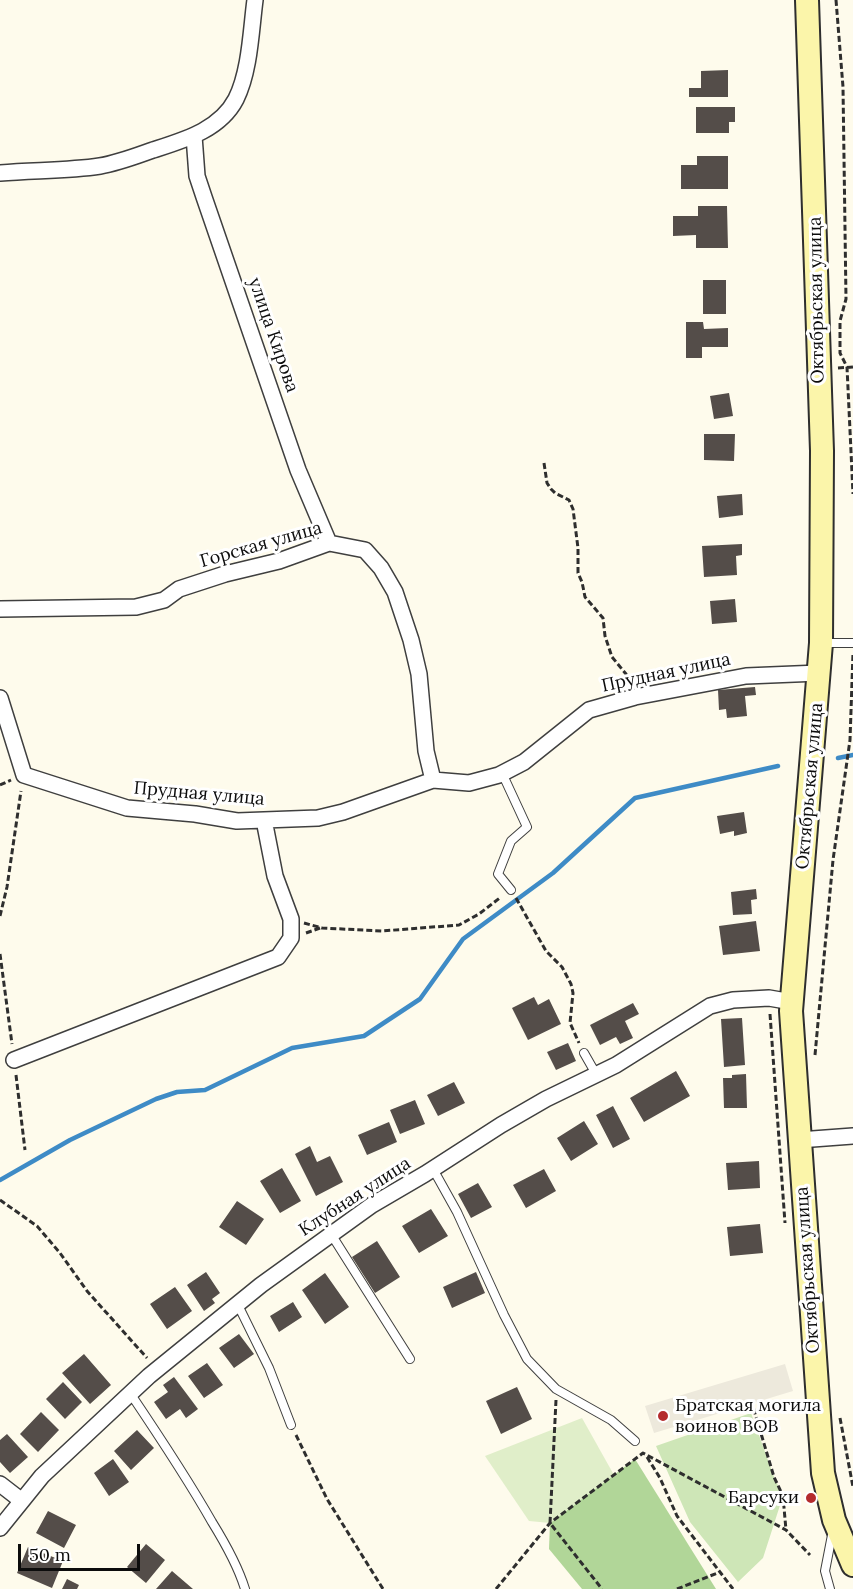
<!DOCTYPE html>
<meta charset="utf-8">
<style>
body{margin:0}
#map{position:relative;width:853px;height:1589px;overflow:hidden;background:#fefbec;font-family:Lora,serif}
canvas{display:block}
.scale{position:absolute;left:18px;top:1544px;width:122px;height:27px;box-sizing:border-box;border:3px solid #0c0c0c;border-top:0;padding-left:8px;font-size:18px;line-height:21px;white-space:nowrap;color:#0c0c0c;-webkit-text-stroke:4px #fff;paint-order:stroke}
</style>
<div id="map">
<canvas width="853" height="1589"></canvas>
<div class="scale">50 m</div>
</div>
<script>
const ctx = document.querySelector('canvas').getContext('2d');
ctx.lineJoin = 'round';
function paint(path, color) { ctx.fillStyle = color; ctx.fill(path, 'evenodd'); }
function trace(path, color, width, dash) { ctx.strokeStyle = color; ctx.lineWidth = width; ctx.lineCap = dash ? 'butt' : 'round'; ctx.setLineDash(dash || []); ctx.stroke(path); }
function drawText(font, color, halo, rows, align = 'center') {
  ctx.font = font + ' Lora,serif'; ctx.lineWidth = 6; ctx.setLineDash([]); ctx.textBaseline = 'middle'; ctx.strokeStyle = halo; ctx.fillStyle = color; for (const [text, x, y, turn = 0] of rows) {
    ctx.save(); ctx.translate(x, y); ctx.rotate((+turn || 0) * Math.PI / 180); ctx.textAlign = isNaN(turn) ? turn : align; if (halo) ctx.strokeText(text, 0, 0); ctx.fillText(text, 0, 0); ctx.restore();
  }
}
const green = new Path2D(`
 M751,1413L774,1477L783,1496L763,1558L738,1582L690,1522L656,1446Z`);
const forest = new Path2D(`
 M635,1459L716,1589H582L549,1549L550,1523Z`);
const pitch = new Path2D(`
 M582,1418L614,1475L550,1523L529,1521L485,1456Z`);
const plaza = new Path2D(`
 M785,1364L793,1391L654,1433L645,1406Z`);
const stream = new Path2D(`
 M838,758L853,755
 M0,1180L70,1140L156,1099L177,1092L205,1090L292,1048L364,1036L420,999L463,939L553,873L635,798L778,766`);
const building = new Path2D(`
 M728,70V97H689V88H701V71Z
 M696,107H735V122H729V133H696Z
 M697,156H728V189H681V165H697Z
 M698,206H727L728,248H696V235L673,236V216H698Z
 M703,280H726V314H703Z
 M686,322H703L704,329L728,328V347H702V358H686Z
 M729,393L733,416L714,419L710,396Z
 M704,434H735L734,461L704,460Z
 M742,494L743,515L719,518L717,496Z
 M742,544V555L736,556L737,575L704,577L702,546Z
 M735,599L737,622L712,624L710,601Z
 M755,687L756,695L745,696L747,716L727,718L726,709L719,710L718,690Z
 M744,812L747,833L734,836V831L720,834L717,816Z
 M756,889L757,899L751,900L752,914L733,915L731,892Z
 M756,921L760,951L723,955L719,926Z
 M534,997L538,1005L549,999L561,1024L528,1040L512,1008Z
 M633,1003L639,1014L625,1021L633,1038L620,1044L616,1037L600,1045L590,1025Z
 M742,1018L745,1065L724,1067L721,1019Z
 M568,1043L576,1061L556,1070L547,1052Z
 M676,1071L690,1096L644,1122L630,1098Z
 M746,1074L747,1108H724L723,1078H732V1075Z
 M454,1082L465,1103L438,1116L427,1095Z
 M415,1100L425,1124L400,1134L390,1110Z
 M613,1106L630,1139L613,1148L596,1115Z
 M584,1121L598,1144L571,1161L557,1138Z
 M389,1122L397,1142L367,1155L358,1135Z
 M310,1146L317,1162L330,1156L343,1182L316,1196L295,1154Z
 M759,1161L760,1188L728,1190L726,1163Z
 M282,1168L301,1201L280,1213L260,1181Z
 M544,1169L556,1191L526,1208L513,1185Z
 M478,1183L492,1207L471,1218L458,1194Z
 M237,1201L264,1219L246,1245L219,1227Z
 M431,1209L448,1236L419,1253L402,1226Z
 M760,1224L763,1253L730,1256L727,1227Z
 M377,1241L400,1277L375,1293L352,1257Z
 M206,1272L220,1293L212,1299L215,1303L204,1311L187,1285Z
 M476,1272L485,1293L452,1308L443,1287Z
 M325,1273L349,1307L325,1324L302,1290Z
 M175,1287L192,1311L167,1329L150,1304Z
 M293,1302L302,1317L279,1332L270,1316Z
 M239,1334L254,1354L234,1368L219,1348Z
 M84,1354L111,1385L90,1404L62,1373Z
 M207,1363L223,1385L204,1398L188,1376Z
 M174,1377L198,1409L186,1418L180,1409L166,1419L154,1402L168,1392L163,1385Z
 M63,1382L82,1402L65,1419L46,1399Z
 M517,1387L532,1419L501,1434L486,1401Z
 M41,1412L59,1430L38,1452L20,1434Z
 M137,1430L154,1448L131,1470L114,1451Z
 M7,1434L28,1457L10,1473L0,1462V1440Z
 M113,1459L129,1482L109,1496L94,1473Z
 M48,1511L76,1525L64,1548L36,1533Z
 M146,1544L165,1560L146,1583L127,1567Z
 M28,1547L63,1561L52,1588L17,1573Z
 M172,1571L193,1589H156Z
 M67,1579L79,1585L77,1589H62Z`);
const path = new Path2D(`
 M836,0L843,87L846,299L840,321V353L847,367L853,494
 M838,368L853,367
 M544,463L547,483L551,489L555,493L569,500L573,509L578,548V573L582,582L585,597L603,618L605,636L612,657L626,674L630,684
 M0,785L11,780
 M516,898L546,951L562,967L571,984L573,993L570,1023L579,1043
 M0,916L7,887L21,791
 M304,923L322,928L382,931L459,925L479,914L501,897
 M306,933L320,928
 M0,954L12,1044
 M770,1014L785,1223
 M815,1055L833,860L850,740L853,653
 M16,1075L25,1150
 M0,1200L37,1226L60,1253L87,1291L147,1358
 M556,1400L550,1523L602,1589
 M751,1400L774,1477L783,1496L786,1530
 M840,1418L853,1487
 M296,1435L327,1499L383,1589
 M647,1457L660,1478L677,1516L733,1589
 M496,1589L550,1523L643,1453L786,1530L810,1555
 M677,1589L720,1572`);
const lane = new Path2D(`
 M822,643H853
 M502,773L527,827L511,841L498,874L511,890
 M584,1053L596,1074
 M433,1169L457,1212L504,1315L527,1359L556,1389L611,1420L635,1441
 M331,1234L410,1359
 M238,1305L269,1368L291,1425
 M130,1393C159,1436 187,1478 212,1522C225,1543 238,1566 245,1589
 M830,1589L825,1571L832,1535`);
const street = new Path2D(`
 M194,136L197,176L204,197L298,470L329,543
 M0,173C33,170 68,171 100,166C118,163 136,156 153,150C184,140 220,130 236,99C250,71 251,30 255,0
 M0,609L136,607L164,600L179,589L225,574L279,561L329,543L365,550L381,568L395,592L411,640L419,674L426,751L433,780
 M0,698L24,775L127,808L195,814L237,821L318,818L343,812L433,780L469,783L499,775L524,762L589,710L635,697L746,676L819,673
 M14,1060L278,957L291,938V919L275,876L264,820
 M799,1140L853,1136
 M0,1484L22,1501
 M0,1528L42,1476L149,1376L261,1285L372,1205L425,1174L501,1125L546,1099L616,1065L710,1006L733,1000L769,998L792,1002`);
const secondary = new Path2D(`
 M807,0L822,451L821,643L791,1011L823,1473L834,1520L853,1565`);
const markers = [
 [663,1416,6,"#b42b2d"],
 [811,1498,6,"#b42b2d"]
];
const streetNames = [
 ["Октябрьская улица",817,300,-91],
 ["улица Кирова",273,335,71],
 ["Горская улица",261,545,-16],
 ["Прудная улица",666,673,-12],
 ["Октябрьская улица",810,786,-85],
 ["Прудная улица",199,794,5],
 ["Клубная улица",355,1197,-33],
 ["Октябрьская улица",808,1270,-94]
];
const poiNames = [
 ["Братская могила",675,1406],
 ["воинов ВОВ",675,1427],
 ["Барсуки",799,1498,"right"]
];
paint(green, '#cee6b7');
paint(forest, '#b1d698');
paint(pitch, '#e0eec9');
paint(plaza, '#ede9dc');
trace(stream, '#3e8bc6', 4.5);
paint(building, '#544d49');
trace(lane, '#3f3f3f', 10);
trace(street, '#3f3f3f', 18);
trace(secondary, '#2e2e2e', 26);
trace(path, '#2e2e2e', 3, [6, 3]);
trace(lane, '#fff', 8);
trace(street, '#fff', 15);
trace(secondary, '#fbf5aa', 22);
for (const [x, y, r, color] of markers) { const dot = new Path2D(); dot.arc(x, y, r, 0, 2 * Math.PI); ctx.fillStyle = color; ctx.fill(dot); trace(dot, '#fff', 2); }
drawText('18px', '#0c0c0c', '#fff', streetNames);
drawText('18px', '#0c0c0c', '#fff', poiNames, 'left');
</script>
